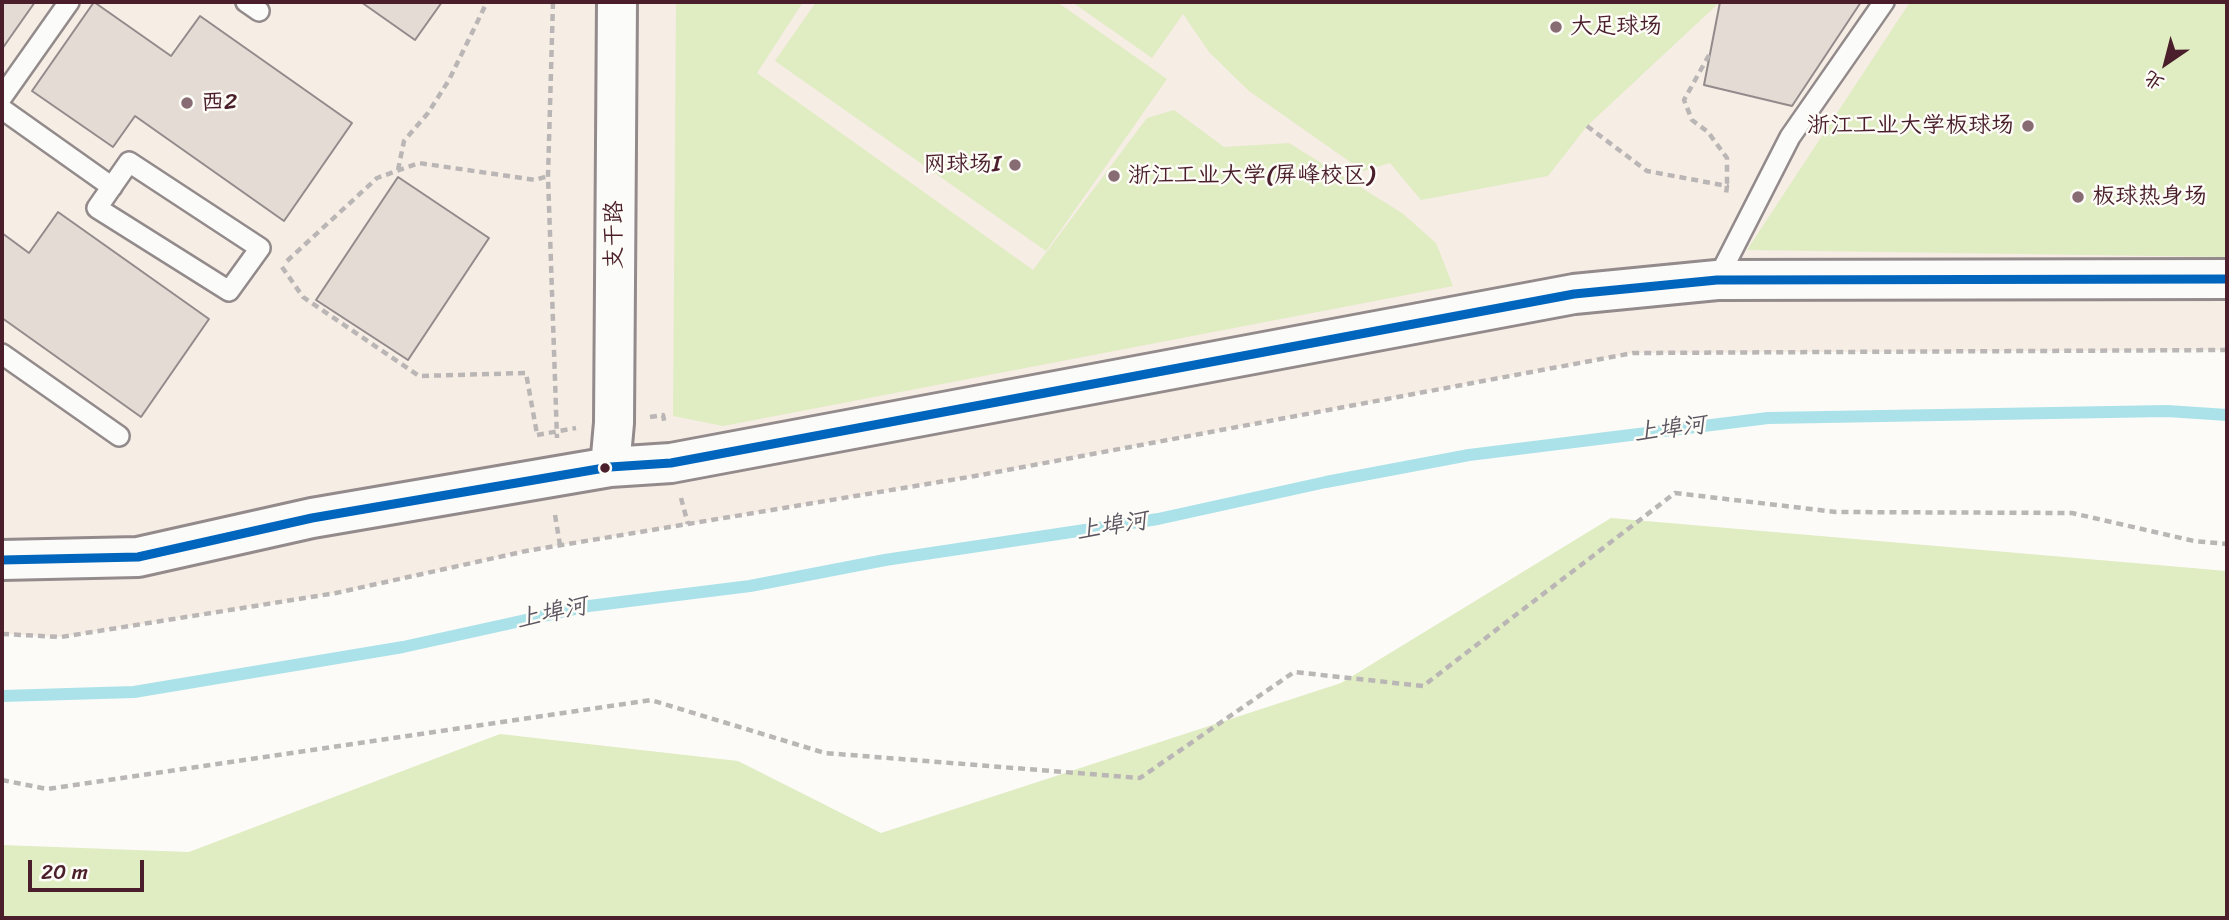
<!DOCTYPE html>
<meta charset="utf-8">
<style>
body{margin:0}
#map{position:relative;width:2229px;height:920px;overflow:hidden;background:#fcfbf8;font-family:Sriracha,"LXGW WenKai TC",sans-serif}
canvas{display:block}
.frame{position:absolute;inset:0;border:4px solid #4a1f2b;pointer-events:none}
.north{position:absolute;left:2131px;top:28px;width:70px;height:70px;-webkit-text-stroke:5px #fdfcf7;paint-order:stroke;rotate:215deg;font-size:19px;font-weight:700;line-height:28px;text-align:center;color:#4a1f2b}
.north::after{content:'';display:block;margin:auto;width:24px;height:32px;background:#4a1f2b;clip-path:polygon(50% 0,100% 100%,50% 72%,0 100%)}
.scale{position:absolute;left:28px;top:860px;width:116px;height:32px;box-sizing:border-box;border:4px solid #4a1f2b;border-top:0;padding-left:9px;font-size:21px;line-height:24px;white-space:nowrap;color:#4a1f2b;-webkit-text-stroke:5px #fdfcf7;paint-order:stroke}
</style>
<div id="map">
<canvas width="2229" height="920"></canvas>
<div class="frame"></div>
<div class="north">北</div>
<div class="scale">20 m</div>
</div>
<script>
const ctx = document.querySelector('canvas').getContext('2d');
ctx.lineJoin = 'round';
function paint(path, color) { ctx.fillStyle = color; ctx.fill(path, 'evenodd'); }
function trace(path, color, width, dash) { ctx.strokeStyle = color; ctx.lineWidth = width; ctx.lineCap = dash ? 'butt' : 'round'; ctx.setLineDash(dash || []); ctx.stroke(path); }
function drawText(font, color, halo, rows, align = 'center') {
  ctx.font = font + ' Sriracha,"LXGW WenKai TC",sans-serif'; ctx.lineWidth = 5; ctx.setLineDash([]); ctx.textBaseline = 'middle'; ctx.strokeStyle = halo; ctx.fillStyle = color; for (const [text, x, y, turn = 0] of rows) {
    ctx.save(); ctx.translate(x, y); ctx.rotate((+turn || 0) * Math.PI / 180); ctx.textAlign = isNaN(turn) ? turn : align; if (halo) ctx.strokeText(text, 0, 0); ctx.fillText(text, 0, 0); ctx.restore();
  }
}
const built = new Path2D(`
 M2,2H2227V350L1633,353L975,476L526,551L336,593L61,637L2,634Z`);
const green = new Path2D(`
 M676,2H803L757,73L1033,270L1147,118L1174,110L1224,147L1289,143L1402,213L1436,243L1453,286L723,426L673,416Z
 M816,2H1057L1167,79L1046,251L775,61Z
 M1072,2H1720L1587,126L1548,176L1421,200L1390,163L1363,171L1249,91L1209,52L1183,14L1152,58Z
 M1910,2H2227V257L1747,250Z
 M1611,518L2227,571V918H2V845L189,852L500,734L738,761L881,833L1341,683Z`);
const stream = new Path2D(`
 M2,696L134,692L403,647L589,606L750,586L885,560L1158,519L1326,482L1469,455L1768,418L2167,411L2227,415`);
const building = new Path2D(`
 M2,2H35L2,49Z
 M94,2L171,56L200,16L352,123L284,221L135,116L113,147L32,91Z
 M361,2H442L415,40Z
 M1720,2H1861L1792,106L1704,85Z
 M398,177L489,238L408,360L316,300Z
 M58,212L209,319L141,417L2,318V233L29,253Z`);
const path = new Path2D(`
 M553,2L548,176L557,438
 M1709,55L1684,100L1692,120L1708,132L1727,158V186
 M1587,126L1647,171L1727,186L1726,194
 M398,170L404,141L428,113L449,80L487,2
 M287,261L377,178L419,163L535,180L548,176
 M282,267L303,297L419,376L526,373L537,434
 M650,417L663,415L665,425
 M537,435L576,428
 M681,498L688,524
 M555,515L560,545
 M2,634L61,637L336,593L526,551L975,476L1633,353L2227,350
 M2,780L47,789L651,700L825,753L1140,778L1294,672L1423,686L1675,493L1836,512L2072,513L2194,541L2227,544`);
const lane = new Path2D(`
 M246,2L259,11
 M2,97L69,2
 M2,109L112,187
 M129,162L260,248L229,291L97,208Z
 M1717,280L1790,137L1884,2
 M2,354L119,436`);
const street = new Path2D(`
 M610,467L614,423L617,2
 M2,560L138,557L312,518L610,467L671,463L1574,294L1717,280L2227,279`);
const bus1 = new Path2D(`
 M2,560L138,557L312,518L610,467L671,463L1574,294L1717,280L2227,279`);
const markers = [
 [1556,27,7,"#886c73"],
 [187,103,7,"#886c73"],
 [2028,126,7,"#886c73"],
 [1015,165,7,"#886c73"],
 [1114,176,7,"#886c73"],
 [2078,197,7,"#886c73"],
 [605,468,6,"#4a1f2b"]
];
const poiNames = [
 ["大足球场",1570,27],
 ["西2",201,103],
 ["浙江工业大学板球场",2014,126,"right"],
 ["网球场I",1001,165,"right"],
 ["浙江工业大学(屏峰校区)",1128,176],
 ["板球热身场",2092,197]
];
const streetNames = [
 ["支干路",615,235,-90]
];
const waterNames = [
 ["上埠河",1670,430,-7],
 ["上埠河",1112,527,-9],
 ["上埠河",552,614,-12]
];
paint(built, '#f6ede5');
paint(green, '#e0ecc2');
trace(stream, '#abe2e9', 12);
paint(building, '#e4dbd4');
trace(building, '#928a8b', 2);
trace(lane, '#928a8b', 24);
trace(street, '#928a8b', 44);
trace(path, '#bbb6b6', 4.5, [7, 5]);
trace(lane, '#fbfbf9', 19);
trace(street, '#fbfbf9', 38);
trace(bus1, '#0065bd', 9);
for (const [x, y, r, color] of markers) { const dot = new Path2D(); dot.arc(x, y, r, 0, 2 * Math.PI); ctx.fillStyle = color; ctx.fill(dot); trace(dot, '#fdfcf7', 2.5); }
drawText('23px', '#4a1f2b', '#fdfcf7', poiNames, 'left');
drawText('23px', '#4a1f2b', '#fdfcf7', streetNames);
drawText('italic 24px', '#5d5662', '#fdfcf7', waterNames);
</script>
